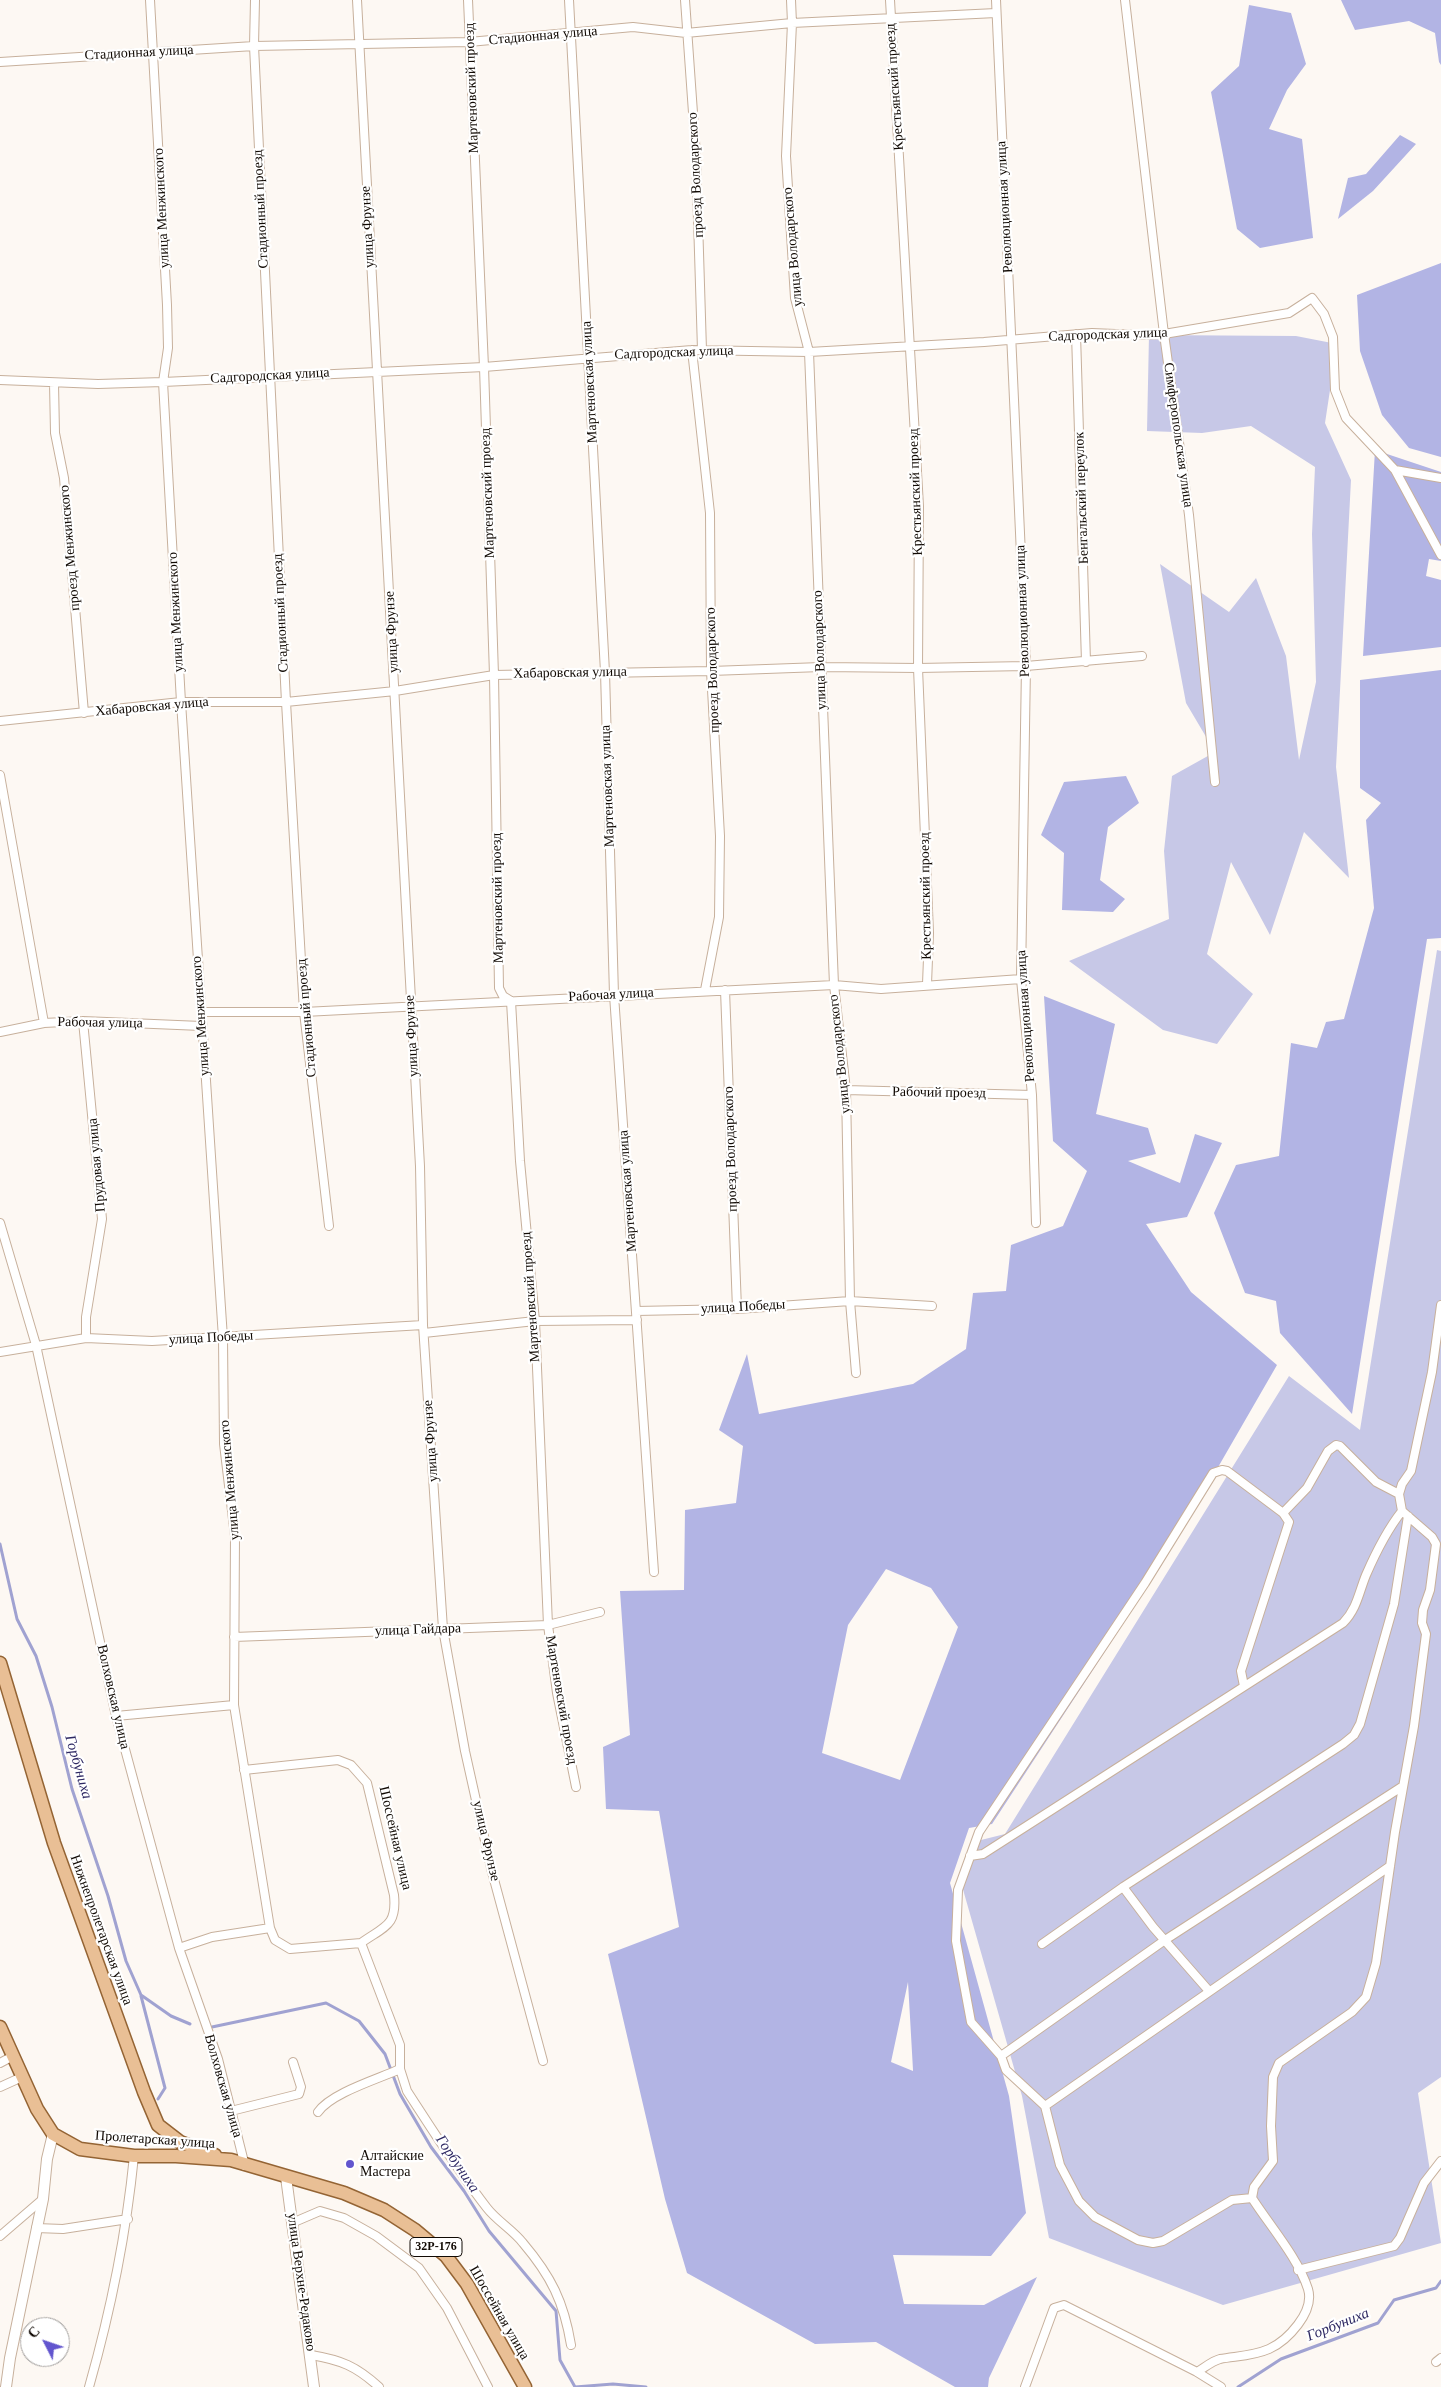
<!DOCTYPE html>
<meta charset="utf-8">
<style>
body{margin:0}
#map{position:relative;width:1441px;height:2387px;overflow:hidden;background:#fdf8f3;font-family:Georgia,serif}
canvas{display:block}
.north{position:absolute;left:20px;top:2317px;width:50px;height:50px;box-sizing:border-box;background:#fff;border:1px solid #a09d9b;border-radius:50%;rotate:311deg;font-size:14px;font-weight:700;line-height:20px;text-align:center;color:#110a04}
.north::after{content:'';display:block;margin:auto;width:18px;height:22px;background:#6255ce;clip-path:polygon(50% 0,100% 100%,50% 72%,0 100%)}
</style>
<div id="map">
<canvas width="1441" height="2387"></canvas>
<div class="north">С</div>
</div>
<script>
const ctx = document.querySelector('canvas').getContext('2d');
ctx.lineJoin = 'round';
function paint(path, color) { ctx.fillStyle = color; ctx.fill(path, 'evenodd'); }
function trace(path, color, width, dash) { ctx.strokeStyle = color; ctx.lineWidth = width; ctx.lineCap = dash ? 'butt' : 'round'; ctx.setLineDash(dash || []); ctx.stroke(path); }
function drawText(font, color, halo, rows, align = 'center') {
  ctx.font = font + ' Georgia,serif'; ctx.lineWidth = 4.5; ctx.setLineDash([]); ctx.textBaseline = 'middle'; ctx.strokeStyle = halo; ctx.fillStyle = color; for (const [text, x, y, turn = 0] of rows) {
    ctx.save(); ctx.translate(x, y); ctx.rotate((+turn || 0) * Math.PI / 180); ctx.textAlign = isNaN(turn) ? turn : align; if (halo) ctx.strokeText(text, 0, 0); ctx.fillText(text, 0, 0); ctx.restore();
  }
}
const green = new Path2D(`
 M1149,335L1296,336L1337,344L1325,423L1351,480L1336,767L1349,878L1304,832L1270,935L1231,862L1207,954L1253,994L1217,1044L1163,1030L1069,961L1169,919L1164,851L1172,776L1215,752L1186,703L1160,564L1229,612L1256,578L1286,656L1299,760L1316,682L1312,534L1315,467L1251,426L1202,433L1147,431Z
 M1437,950L1441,951V2077L1418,2093L1441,2243L1223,2305L1049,2238L1022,2096L962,1886L977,1841L1005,1834L1289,1376L1360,1430Z`);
const forest = new Path2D(`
 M1341,0H1441V65L1439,62L1435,33L1409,21L1355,30Z
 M1249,5L1291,13L1306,64L1287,90L1269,129L1302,139L1313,238L1260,248L1237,229L1211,92L1239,66Z
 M1400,135L1416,144L1373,191L1338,219L1348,178L1366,174Z
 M1441,263V457L1409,448L1382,415L1360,351L1357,295Z
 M1375,450L1441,472V561L1429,559L1426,576L1441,580V647L1363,656Z
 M1441,670V938L1427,939L1352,1414L1280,1333L1276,1301L1245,1293L1214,1213L1236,1165L1279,1156L1291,1043L1317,1048L1326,1022L1344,1019L1374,908L1366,820L1381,803L1360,788V680Z
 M1126,776L1139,803L1108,827L1100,880L1125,899L1113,912L1062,910L1064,853L1041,835L1064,782Z
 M1044,996L1115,1024L1096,1114L1148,1128L1156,1154L1128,1161L1180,1183L1195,1134L1222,1143L1187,1217L1146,1224L1191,1292L1277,1365L1161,1566L992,1824L969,1828L950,1883L1009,2096L1026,2213L991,2256L893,2255L904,2304L984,2305L1037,2277L989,2378L988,2387H955L876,2342L815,2344L687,2273L665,2199L608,1954L679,1927L659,1811L606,1809L603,1747L630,1735L620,1591L684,1590L685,1510L736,1503L743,1446L719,1430L747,1354L759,1414L913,1384L966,1349L973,1293L1006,1291L1011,1245L1063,1226L1087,1171L1053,1141ZM886,1569L931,1588L958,1627L900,1780L822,1753L848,1625ZM908,1982L913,2070V2071L891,2062Z`);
const stream = new Path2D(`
 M0,1544L17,1619L36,1656L52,1707L72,1789L108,1896L126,1961L141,1995L171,2016L190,2024
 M141,1996L165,2088L158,2099
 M212,2027L326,2003L359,2021L385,2054L400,2094L431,2147L464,2191L489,2231L556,2311L560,2360L575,2387L613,2384L646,2387
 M1238,2387L1281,2359L1378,2323L1394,2300L1436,2288L1441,2281`);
const minor = new Path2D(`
 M150,0L167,305L168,348L163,382L181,702L223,1338L224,1444L235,1536L234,1705L270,1928L275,1940L290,1949L361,1943
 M255,0L254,46L286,702L304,1012L329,1226
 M357,0L420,1166L423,1325L443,1629L465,1751L492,1872L543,2061
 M468,0L484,367L494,675L499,988L503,996L511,1001L520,1161L535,1321L548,1625L557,1693L576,1787
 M569,0L605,672L614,995L654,1572
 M685,0L696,155L702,350
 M791,0L792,23L786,156L795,298L809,352L834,985L846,1090L850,1301L856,1373
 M890,0L919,506L918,668L929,933L927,984
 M996,0L1026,666L1021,979L1032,1095L1036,1223
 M1125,0L1164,334L1189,515L1215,782
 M0,62L254,46L469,42L633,27L686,33L792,23L996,13
 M1076,334L1086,662
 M692,350L710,513L711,671L720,836L719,917L705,990
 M0,380L98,384L163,382L484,367L692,350L809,352L984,342L1092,333L1139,335L1164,334L1289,313L1312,298L1324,314L1333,337L1335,390L1346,418L1395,470L1441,478
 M54,383L55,433L64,478L84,713
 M1395,470L1441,555
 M0,721L181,702H286L395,691L494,675L711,671L821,667L918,668L1026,666L1142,656
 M0,775L44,1023
 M725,990L737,1309
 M201,1012H304L834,985L881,989L1021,979
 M83,1021L102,1219L86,1317V1338
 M0,1032L44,1023L83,1021L201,1026
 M846,1090L1032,1095
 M0,1223L36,1345L116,1716L179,1948L218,2059L245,2166
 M636,1311L737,1309L850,1301L932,1306
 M424,1333L535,1321L637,1320
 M0,1352L86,1338L152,1341L423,1325
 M1283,1513L1307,1488L1328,1451L1336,1445L1340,1446L1376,1482L1399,1494
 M234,1637L548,1625L600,1612
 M1244,1686L1241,1671L1289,1522L1283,1513L1227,1471L1222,1470L1213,1473L1145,1583L979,1832L958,1890L956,1941L971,2022L1001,2056L1006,2070L1045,2106L1060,2165L1079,2201L1095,2217L1138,2240L1153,2243L1163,2241L1232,2200L1252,2198
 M116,1716L234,1705
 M244,1770L338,1760L351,1765L367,1783L394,1895C397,1926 385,1926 361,1943L400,2045V2069L407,2091C433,2131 458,2171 487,2208C497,2221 513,2230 523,2243C551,2276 564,2302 571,2345
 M970,1856L983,1854L1343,1623C1357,1609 1359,1592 1366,1575C1376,1552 1387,1530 1402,1511
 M1123,1887L1153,1927L1209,1991
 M1042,1944L1123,1887L1343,1744L1354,1735L1360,1724L1394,1604L1408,1516
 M179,1948L212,1937L270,1928
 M1001,2056L1165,1940L1403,1786
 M0,2063L13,2056
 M0,2087L22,2077
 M1045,2106L1390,1866
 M231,2111L299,2094L301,2087L293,2062
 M318,2112C331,2093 378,2079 400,2069
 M292,2223L320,2211L344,2218L376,2236L419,2268L447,2308L488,2387
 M36,2228L63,2229L128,2219
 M0,2236L43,2199
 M1298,2270L1394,2246L1400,2238L1424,2183L1441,2161
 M311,2355C341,2360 356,2366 379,2387
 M1436,2362L1441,2358
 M1197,2372C1204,2368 1212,2361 1220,2359C1237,2356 1253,2356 1269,2349C1287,2341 1315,2312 1308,2289C1298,2258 1270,2226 1252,2198L1254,2187L1273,2161L1271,2126L1273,2077L1279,2063L1352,2012L1366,1997L1376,1963L1395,1832L1414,1726L1426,1634L1422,1623L1423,1610L1430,1590L1436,1544L1432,1537L1402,1511L1399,1494L1402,1484L1411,1471L1432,1372L1441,1305
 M89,2387C111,2310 126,2236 134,2156
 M1025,2387L1054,2308L1064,2305L1197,2372L1221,2387`);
const tertiary = new Path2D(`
 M286,2177L314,2387
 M6,2387L10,2358L43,2199L47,2159L53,2134`);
const primary = new Path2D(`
 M0,1663L54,1843L144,2092L158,2125L180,2142L215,2155
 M0,2027L37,2109L53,2134L80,2149L134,2156H176L231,2160L344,2193L384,2210L415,2230L446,2256L467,2284L525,2387`);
const markers = [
 [350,2164,5,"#6255ce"]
];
const shields = [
 [436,2247,52]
];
const shieldNames = [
 ["32Р-176",436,2247]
];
const streetNames = [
 ["Стадионная улица",543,36,-5],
 ["Стадионная улица",139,53,-3],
 ["Крестьянский проезд",895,87,-94],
 ["Мартеновский проезд",472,88,-92],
 ["проезд Володарского",696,175,-93],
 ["Революционная улица",1005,207,-93],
 ["улица Менжинского",162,208,-93],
 ["Стадионный проезд",261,209,-93],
 ["улица Фрунзе",368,227,-93],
 ["улица Володарского",793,247,-95],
 ["Садгородская улица",1108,335,-2],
 ["Садгородская улица",674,353,-2],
 ["Садгородская улица",270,376,-3],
 ["Мартеновская улица",590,382,-93],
 ["Симферопольская улица",1178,435,82],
 ["Крестьянский проезд",916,492,-92],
 ["Мартеновский проезд",488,493,-92],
 ["Бенгальский переулок",1082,498,-92],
 ["проезд Менжинского",70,548,-95],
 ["Революционная улица",1023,611,-92],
 ["улица Менжинского",176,612,-93],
 ["Стадионный проезд",281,613,-93],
 ["улица Фрунзе",392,632,-93],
 ["улица Володарского",820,650,-92],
 ["проезд Володарского",713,670,-92],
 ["Хабаровская улица",570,673,-1],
 ["Хабаровская улица",152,707,-5],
 ["Мартеновская улица",608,786,-92],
 ["Крестьянский проезд",926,896,-91],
 ["Мартеновский проезд",498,898,-91],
 ["Рабочая улица",611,995,-3],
 ["улица Менжинского",201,1016,-94],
 ["Революционная улица",1026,1016,-94],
 ["Стадионный проезд",307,1018,-95],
 ["Рабочая улица",100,1023,1],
 ["улица Фрунзе",412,1036,-93],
 ["улица Володарского",840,1054,-96],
 ["Рабочий проезд",939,1093,1],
 ["проезд Володарского",731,1149,-92],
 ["Прудовая улица",97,1165,-95],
 ["Мартеновская улица",628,1191,-94],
 ["Мартеновский проезд",531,1297,-94],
 ["улица Победы",743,1307,-3],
 ["улица Победы",211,1338,-3],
 ["улица Фрунзе",431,1441,-94],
 ["улица Менжинского",230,1480,-95],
 ["улица Гайдара",418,1630,-2],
 ["Волховская улица",113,1697,77],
 ["Мартеновский проезд",561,1700,80],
 ["Шоссейная улица",395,1838,77],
 ["улица Фрунзе",486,1841,77],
 ["Нижнепролетарская улица",101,1930,70],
 ["Волховская улица",223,2086,74],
 ["Пролетарская улица",155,2140,4],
 ["улица Верхне-Редаково",301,2282,82],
 ["Шоссейная улица",499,2313,60]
];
const poiNames = [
 ["Алтайские",360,2156],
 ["Мастера",360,2172]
];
const waterNames = [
 ["Горбуниха",78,1767,74],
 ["Горбуниха",457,2164,56],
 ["Горбуниха",1338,2325,-22]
];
paint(green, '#c7c8e7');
paint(forest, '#b2b4e4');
trace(stream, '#a0a2d1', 3);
trace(minor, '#c7b09c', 10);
trace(tertiary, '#c7b09c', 12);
trace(primary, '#946434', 15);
trace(minor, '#fff', 8);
trace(tertiary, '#fff', 10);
trace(primary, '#e9bf95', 12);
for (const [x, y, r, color] of markers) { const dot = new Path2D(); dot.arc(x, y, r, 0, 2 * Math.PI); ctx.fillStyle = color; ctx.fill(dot); trace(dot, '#fff', 2); }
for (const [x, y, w] of shields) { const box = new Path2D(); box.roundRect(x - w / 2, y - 9.5, w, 19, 4); ctx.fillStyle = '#fff'; ctx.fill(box); trace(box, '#110a04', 1); }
drawText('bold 12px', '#110a04', null, shieldNames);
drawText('14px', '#110a04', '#fff', streetNames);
drawText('14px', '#110a04', '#fff', poiNames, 'left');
drawText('italic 15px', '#2f2a64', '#fff', waterNames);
</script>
